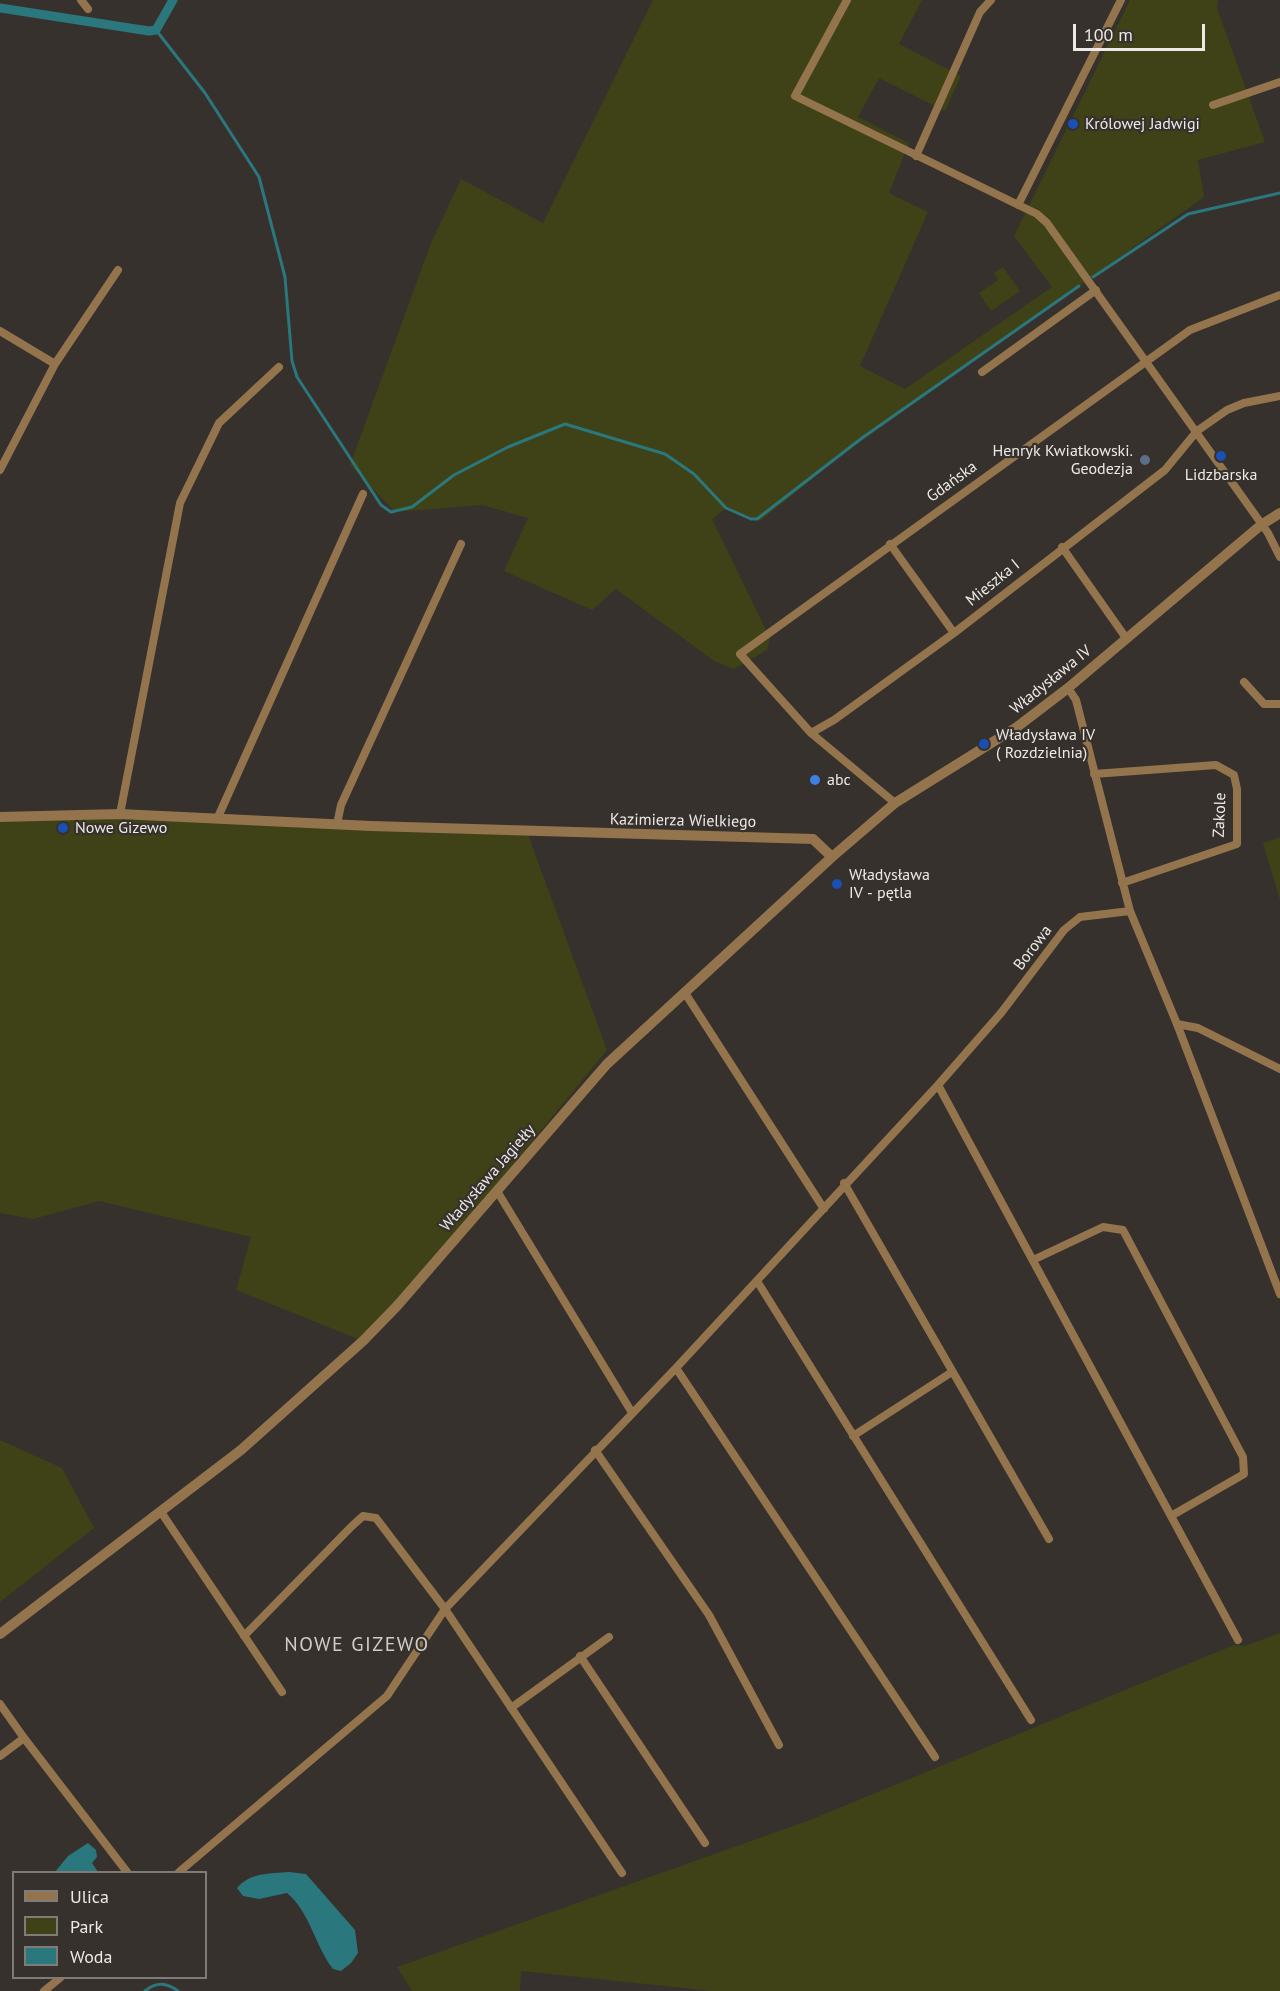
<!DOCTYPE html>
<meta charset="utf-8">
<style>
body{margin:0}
#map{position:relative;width:1280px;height:1991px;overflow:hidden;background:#36312c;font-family:"PT Sans",sans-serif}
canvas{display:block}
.legend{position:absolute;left:12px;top:1871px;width:195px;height:108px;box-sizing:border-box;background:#36312c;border:2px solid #7f7b77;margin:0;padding:8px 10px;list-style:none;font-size:18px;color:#ede9e7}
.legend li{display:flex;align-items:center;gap:12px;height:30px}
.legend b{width:30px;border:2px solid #7f7b77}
.scale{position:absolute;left:1073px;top:24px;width:132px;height:27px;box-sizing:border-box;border:3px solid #ede9e7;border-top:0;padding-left:8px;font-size:18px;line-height:21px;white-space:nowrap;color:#ede9e7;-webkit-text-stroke:4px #36312c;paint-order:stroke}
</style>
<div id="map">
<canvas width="1280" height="1991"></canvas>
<ul class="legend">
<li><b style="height:8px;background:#93744c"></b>Ulica</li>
<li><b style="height:16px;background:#3e4216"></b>Park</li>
<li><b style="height:16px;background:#2b777e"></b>Woda</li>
</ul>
<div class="scale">100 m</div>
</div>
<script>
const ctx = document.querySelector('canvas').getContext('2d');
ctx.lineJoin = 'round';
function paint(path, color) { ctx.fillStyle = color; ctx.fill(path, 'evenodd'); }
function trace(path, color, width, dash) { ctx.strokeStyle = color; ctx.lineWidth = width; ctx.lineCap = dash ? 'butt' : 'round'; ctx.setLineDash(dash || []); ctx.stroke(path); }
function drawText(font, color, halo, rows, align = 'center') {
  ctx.font = font + ' "PT Sans",sans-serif'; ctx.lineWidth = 4.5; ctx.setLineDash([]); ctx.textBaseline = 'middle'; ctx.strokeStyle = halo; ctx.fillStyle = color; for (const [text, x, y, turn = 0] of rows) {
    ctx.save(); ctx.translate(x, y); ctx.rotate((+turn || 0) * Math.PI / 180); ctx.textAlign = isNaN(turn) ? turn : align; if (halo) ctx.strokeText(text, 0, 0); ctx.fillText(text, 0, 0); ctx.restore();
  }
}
const green = new Path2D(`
 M653,0H922L899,44L961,76L945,111L879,78L858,117L909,143L889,193L928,212L860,366L905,389L1052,287L1014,236L1130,0H1218L1217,8L1265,142L1198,160L1204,197L843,454L760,521L726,508L712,519L770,638L767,650L734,669L714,661L616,589L592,610L504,571L528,518L482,505L395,512L350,465L431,243L461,179L543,223Z
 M1003,267L1020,291L991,311L979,293L998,280L994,273Z
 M120,814L527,832L607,1050L397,1306L363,1341L236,1290L251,1237L99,1201L33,1219L0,1213V822Z
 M1280,837V900L1263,843Z
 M0,1440L62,1468L94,1528L0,1602Z
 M1280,1633V1991H712L521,1971L520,1991H412L397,1967L810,1820L1234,1645L1245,1646Z`);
const water = new Path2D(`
 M88,1843L96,1850L97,1857L92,1863L98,1872H55L68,1856Z
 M289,1872L306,1874L355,1930L358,1953L351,1963L341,1971L333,1969C315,1946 310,1912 287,1893L259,1899L243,1896L237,1888C251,1872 269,1874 289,1872Z`);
const stream = new Path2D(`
 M156,30L205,93L259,177L285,277L292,361L297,377L381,505L391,512L412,507L454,475L508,447L565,424L665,454L694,474L726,508L751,519H757L862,438L1079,286
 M1093,277L1188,214L1280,193
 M145,1991C157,1981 167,1983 178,1991`);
const canal = new Path2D(`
 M0,8L149,31L156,30L173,0`);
const minor = new Path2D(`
 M81,0L88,9
 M847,0L795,96L1037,214L1047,223L1268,533L1280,557
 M1213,105L1280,82
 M916,156L980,12L991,0
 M1018,205L1121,0
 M0,331L55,364
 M982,372L1096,290
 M0,470L55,364L118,270
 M890,544L954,633
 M1062,547L1126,638
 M1244,682L1264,704H1280
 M1068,688L1076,700L1130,911L1177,1024L1280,1294
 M811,733L740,654L1190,330L1280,295
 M1094,774L1216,765L1234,775L1237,789V844L1122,883
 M895,803L811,733L834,720L954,633L1165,470L1197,431L1227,410L1244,403L1280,396
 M120,814L180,503L219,423L279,367
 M218,817L363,494
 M337,824L341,805L461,544
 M685,993L824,1209
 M1177,1024L1198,1028L1280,1069
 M938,1085L1238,1640
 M844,1183L1049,1539
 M497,1191L631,1411
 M1033,1260L1103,1227L1123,1230L1243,1457L1244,1474L1171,1516
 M757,1281L1031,1720
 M676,1368L935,1757
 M853,1436L952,1372
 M595,1450L709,1615L779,1745
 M161,1512L282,1692
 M244,1636L352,1526L363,1516L376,1518L445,1609L622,1873
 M580,1656L705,1843
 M0,1704L24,1738L0,1756
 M511,1708L609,1637
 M24,1738L127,1872
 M179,1872L387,1696L445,1609L676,1368L938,1085L1001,1013L1064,930L1080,917L1130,911
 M44,1991L60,1978`);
const tertiary = new Path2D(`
 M0,817L120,814L371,826L813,839L832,857
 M0,1634L241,1450L363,1341L397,1306L607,1064L832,857L895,803L1017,727L1068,688L1261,525L1280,513`);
const markers = [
 [1073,124,6,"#1a4fb4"],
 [1221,456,6,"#1a4fb4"],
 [1145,460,6,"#5c6f8a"],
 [984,744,6,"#1a4fb4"],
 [815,780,6,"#3f7fe0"],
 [63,828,6,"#1a4fb4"],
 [837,884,6,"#1a4fb4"]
];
const poiNames = [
 ["Królowej Jadwigi",1085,124],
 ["Henryk Kwiatkowski.",1133,451,"right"],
 ["Geodezja",1133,469,"right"],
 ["Lidzbarska",1221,475,"center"],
 ["Władysława IV",996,735],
 ["( Rozdzielnia)",996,753],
 ["abc",827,780],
 ["Nowe Gizewo",75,828],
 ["Władysława",849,875],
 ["IV - pętla",849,893]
];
const streetNames = [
 ["Gdańska",952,482,-36],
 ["Mieszka I",993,583,-39],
 ["Władysława IV",1051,680,-39],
 ["Zakole",1220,815,-88],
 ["Kazimierza Wielkiego",683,821,1],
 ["Borowa",1033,948,-53],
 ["Władysława Jagiełły",488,1178,-49]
];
const quarterNames = [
 ["NOWE GIZEWO",357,1645]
];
paint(green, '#3e4216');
paint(water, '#2b777e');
trace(stream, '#2b777e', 3);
trace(canal, '#2b777e', 9);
trace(minor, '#93744c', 8);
trace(tertiary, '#93744c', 10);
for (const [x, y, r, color] of markers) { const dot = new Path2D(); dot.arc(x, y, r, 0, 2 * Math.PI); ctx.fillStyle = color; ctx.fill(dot); trace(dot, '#36312c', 2); }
drawText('16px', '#ede9e7', '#36312c', poiNames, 'left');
drawText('16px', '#ede9e7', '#36312c', streetNames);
ctx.letterSpacing = '1.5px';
drawText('20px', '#d2cac5', '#36312c', quarterNames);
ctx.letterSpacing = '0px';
</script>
